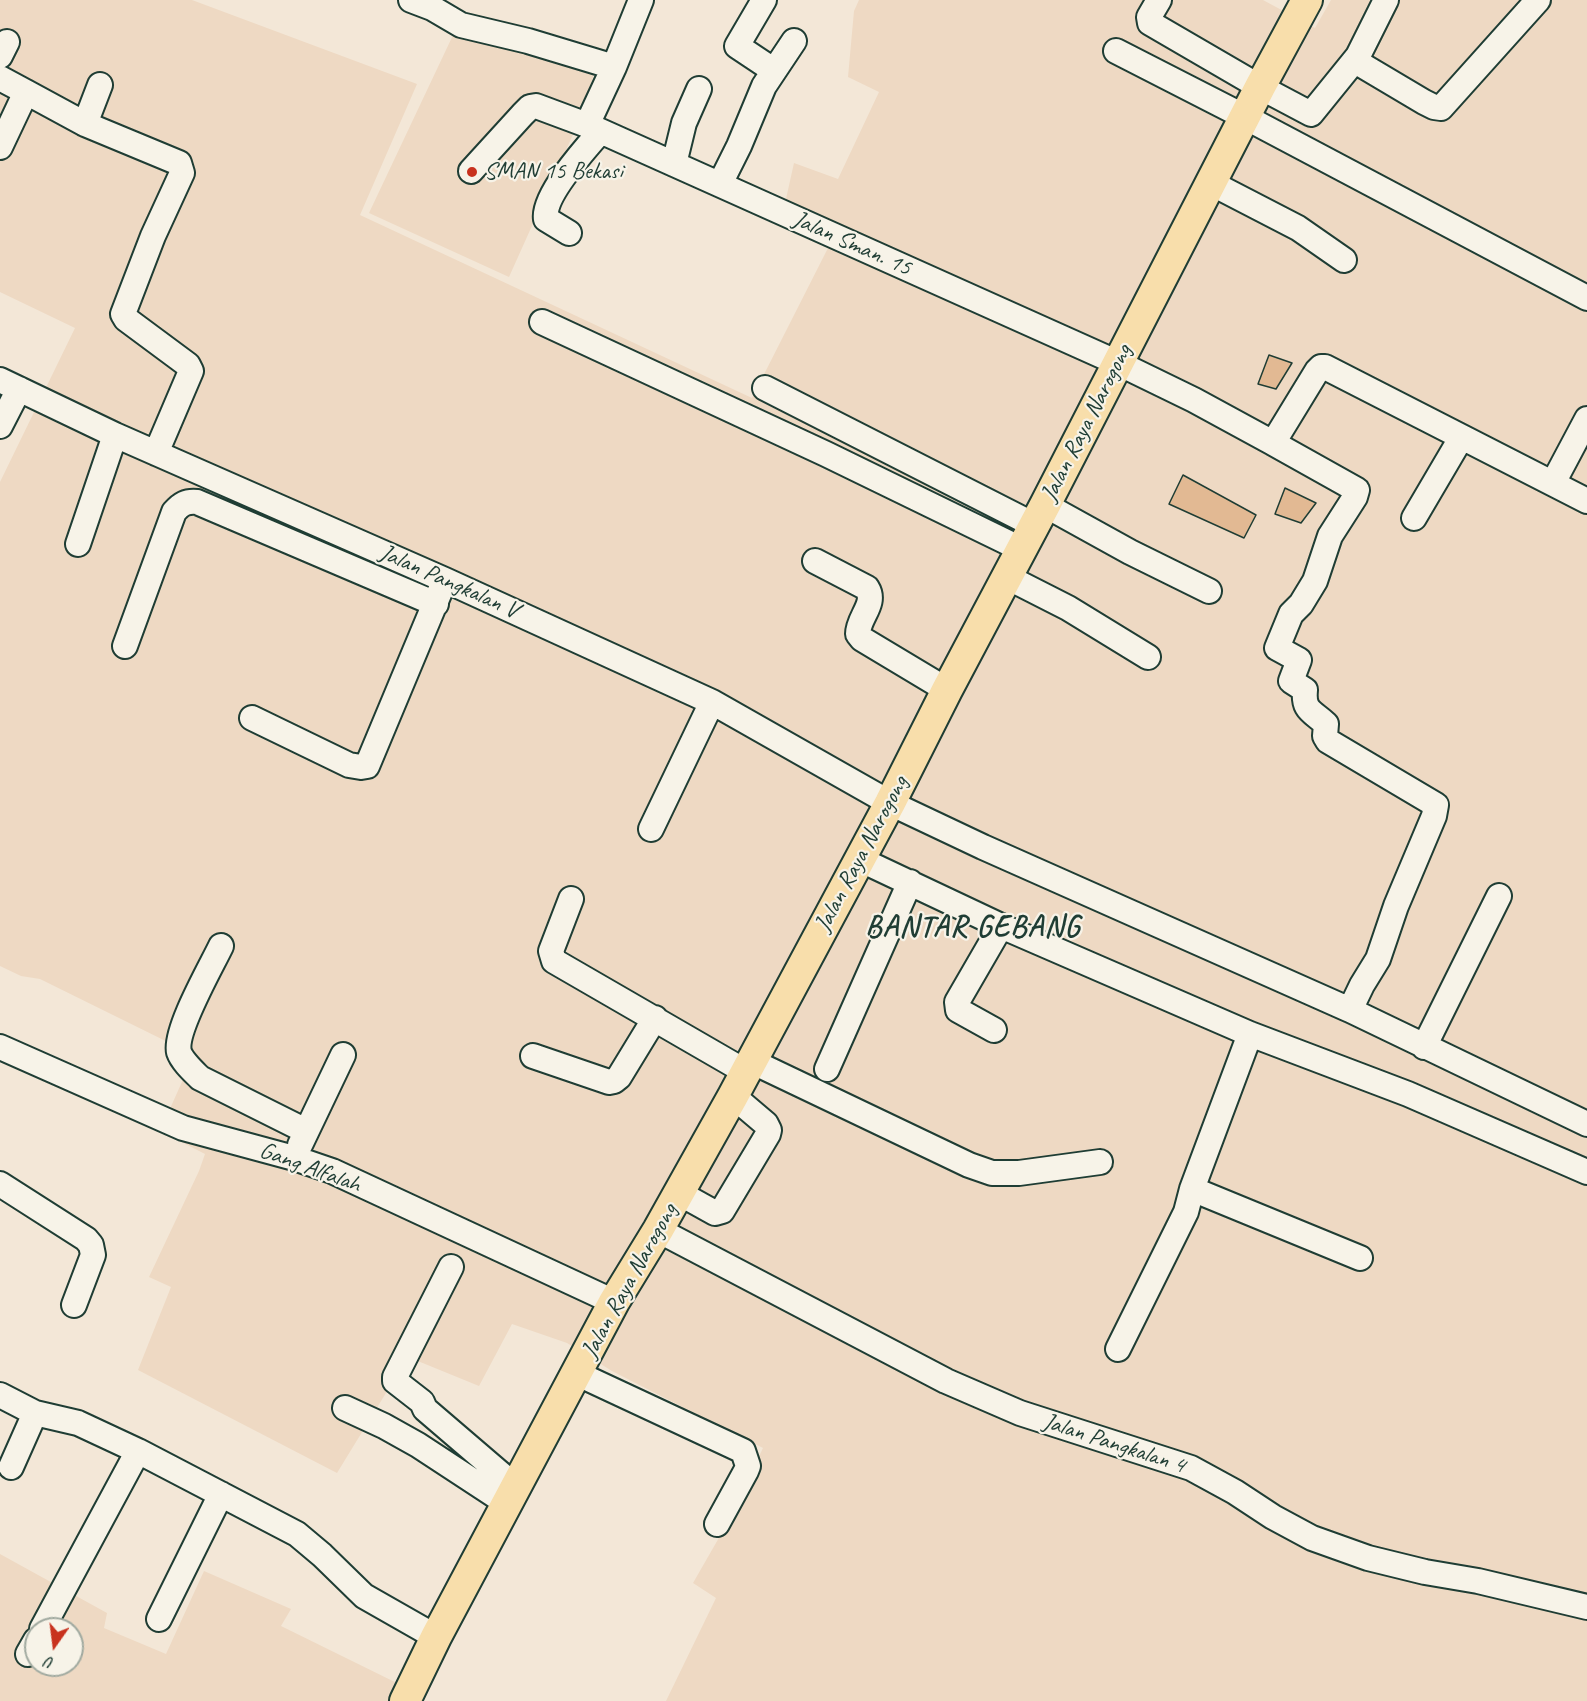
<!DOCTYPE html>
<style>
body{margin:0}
#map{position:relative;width:1587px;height:1701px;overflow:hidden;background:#f3e7d7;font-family:Caveat,sans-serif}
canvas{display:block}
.north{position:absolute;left:24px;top:1617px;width:60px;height:60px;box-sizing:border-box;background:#f7f3e8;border:2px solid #a1aaa0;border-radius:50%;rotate:194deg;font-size:16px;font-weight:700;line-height:24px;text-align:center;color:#1f3d34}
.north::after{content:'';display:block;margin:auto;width:21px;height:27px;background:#c8321e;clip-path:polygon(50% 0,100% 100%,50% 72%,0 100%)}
</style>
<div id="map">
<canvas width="1587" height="1701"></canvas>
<div class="north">U</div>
</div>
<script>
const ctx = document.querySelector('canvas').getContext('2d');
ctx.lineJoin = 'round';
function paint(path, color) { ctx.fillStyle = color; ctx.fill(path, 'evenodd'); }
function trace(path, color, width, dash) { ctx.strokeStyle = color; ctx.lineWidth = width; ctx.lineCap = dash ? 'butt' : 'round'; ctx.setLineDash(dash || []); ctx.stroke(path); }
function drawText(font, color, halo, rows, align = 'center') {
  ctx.font = font + ' Caveat,sans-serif'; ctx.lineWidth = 4.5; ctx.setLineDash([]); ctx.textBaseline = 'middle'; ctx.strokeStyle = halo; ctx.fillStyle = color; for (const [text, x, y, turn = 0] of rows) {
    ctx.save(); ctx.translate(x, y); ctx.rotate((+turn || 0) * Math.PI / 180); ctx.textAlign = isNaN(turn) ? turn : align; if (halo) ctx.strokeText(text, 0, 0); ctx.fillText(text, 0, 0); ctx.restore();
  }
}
const built = new Path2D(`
 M0,0H192L417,84L360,215L752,398L828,248L780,226L794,163L838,179L879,92L848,77L854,11L859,0H1263L1315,28L1331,0H1587V1701H666L716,1598L693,1583L724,1529L763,1448L612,1371L567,1343L512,1324L479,1386L408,1357L337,1473L138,1370L171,1287L149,1277L199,1171L205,1154L160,1131L194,1055L40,979L21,976L0,966V482L75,328L0,292Z
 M454,33L595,71L575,130L509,277L369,213Z
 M0,1554L107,1613L104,1628L166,1654L204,1571L291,1609L281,1626L409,1689L402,1701H0ZM36,1629H72V1665H36Z`);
const building = new Path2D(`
 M1269,355L1292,363L1276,389L1258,384Z
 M1183,475L1256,515L1244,538L1169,504Z
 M1285,488L1316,503L1301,523L1275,514Z`);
const minor = new Path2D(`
 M411,0L432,8L461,25L528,41L614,67
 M764,0L737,46L773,70
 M1159,0L1149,17L1150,23L1260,87L1311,114L1358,56L1360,64L1424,102L1434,107L1441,108L1538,0
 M1116,51L1245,117L1587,298
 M0,56L7,42
 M1358,56L1386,0
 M0,78L26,92
 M85,124L100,85
 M587,125L614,67L641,0
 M0,147L26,92L85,124L179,163L182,173L153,236L123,314L126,319L188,365L191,371L156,453
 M674,164L684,123L699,89
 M471,171L523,114L530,107L536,106L587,125L1118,363L1194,400L1273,443L1317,371L1321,367H1325L1587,501
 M1211,183L1298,228L1344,260
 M720,184L739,146L764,86L794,41
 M569,233L546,219C542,197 585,149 600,132
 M542,322L826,454L1021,549
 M0,380L115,435L445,580L712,702L890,803L983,847L1350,1010L1587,1124
 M765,388L1034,525
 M0,426L19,389
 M1273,443L1357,490L1355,497L1330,536L1315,581L1301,604L1291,614L1277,648L1299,660L1291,681L1305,690C1303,711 1312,711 1326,724L1325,736L1328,741L1436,805L1434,816L1396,906L1378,959L1362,985L1350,1010
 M1553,483L1587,419
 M1045,505L1130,552L1209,591
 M1414,518L1461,438
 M78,544L115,435
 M815,561L867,588C877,604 858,617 858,634L862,639L947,690
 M1007,577L1068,608L1148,657
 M125,646L174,512C181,504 186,501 197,502L436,604
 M252,718L349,765L361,767L367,766L441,589
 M651,829L712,702
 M859,859L1001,926L1250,1034L1408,1094L1587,1172
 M571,899L551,951L554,961L746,1072
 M221,946C211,967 174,1031 179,1052C182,1061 193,1071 200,1078L306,1131
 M994,1030L958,1010L957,1002L1001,926
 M0,1047L183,1128L294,1158L332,1171L614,1302
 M1424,1047L1499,896
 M533,1056L609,1082L614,1081L619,1077L655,1018
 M751,1061L969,1165L992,1173H1019L1100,1162
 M827,1069L910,882
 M300,1145L343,1055
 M0,1184L86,1239L91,1245L93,1255L74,1305
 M1192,1189L1360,1258
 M679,1193L715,1213L722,1211L768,1134L769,1130L766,1124L733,1096
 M658,1230L946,1381L1020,1413L1191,1468L1235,1492L1273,1517L1312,1538L1368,1558L1425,1572L1478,1581L1587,1607
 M451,1267L395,1377V1381L422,1402L425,1409L516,1487
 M1118,1349L1186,1212L1192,1189L1250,1034
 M578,1374L743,1451L748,1466L746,1471L717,1524
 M0,1395L35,1413L78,1423L138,1451L297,1534L322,1555L364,1596L436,1637
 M345,1408L384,1426L418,1445L508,1504
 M11,1467L35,1413
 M159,1619L221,1494
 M42,1629L138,1451
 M28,1654L36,1640`);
const major = new Path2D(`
 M405,1701L436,1637L614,1302L658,1230L733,1096L890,803L947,690L1045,505L1260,87L1307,0`);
const markers = [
 [472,172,6,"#c8321e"]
];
const poiNames = [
 ["SMAN 15 Bekasi",484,172]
];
const streetNames = [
 ["Jalan Sman. 15",852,244,24],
 ["Jalan Raya Narogong",1087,423,-63],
 ["Jalan Pangkalan V",449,582,24],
 ["Jalan Raya Narogong",862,854,-62],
 ["Gang Alfalah",310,1168,20],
 ["Jalan Raya Narogong",630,1281,-61],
 ["Jalan Pangkalan 4",1114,1444,18]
];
const districtNames = [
 ["BANTAR GEBANG",973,928]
];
paint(built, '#eed9c3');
paint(building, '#e2b993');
trace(building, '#1f3d34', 1.5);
trace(minor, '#1f3d34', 28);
trace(major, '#1f3d34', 34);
trace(minor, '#f7f3e8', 24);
trace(major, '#f8deab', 30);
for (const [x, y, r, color] of markers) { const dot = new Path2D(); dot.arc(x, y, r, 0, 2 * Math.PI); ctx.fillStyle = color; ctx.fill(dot); trace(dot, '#f7f3e8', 2); }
drawText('24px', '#1f3d34', '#f7f3e8', poiNames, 'left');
drawText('24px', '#1f3d34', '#f7f3e8', streetNames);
ctx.letterSpacing = '1.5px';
drawText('bold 30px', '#1f3d34', '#f7f3e8', districtNames);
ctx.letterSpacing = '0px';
</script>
